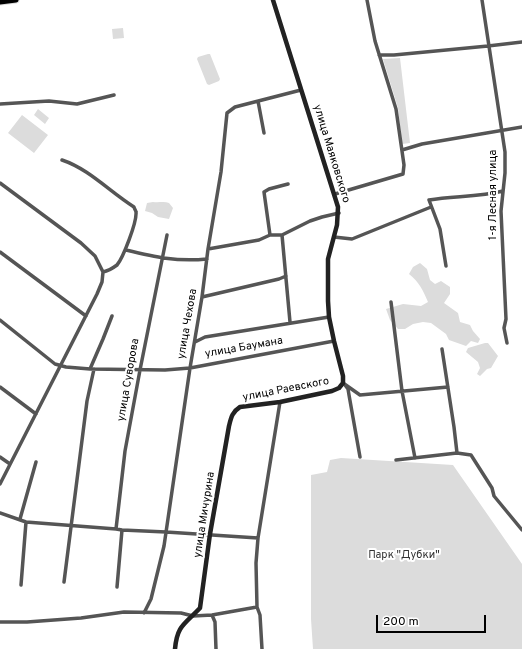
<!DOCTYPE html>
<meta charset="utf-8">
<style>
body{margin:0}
#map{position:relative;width:522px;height:649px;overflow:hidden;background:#fff;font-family:Overpass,sans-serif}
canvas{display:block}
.scale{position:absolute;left:376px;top:615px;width:110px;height:18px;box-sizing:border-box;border:2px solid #000;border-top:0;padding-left:5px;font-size:12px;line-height:14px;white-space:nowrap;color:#000;-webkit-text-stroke:3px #fff;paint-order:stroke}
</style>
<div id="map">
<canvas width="522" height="649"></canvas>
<div class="scale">200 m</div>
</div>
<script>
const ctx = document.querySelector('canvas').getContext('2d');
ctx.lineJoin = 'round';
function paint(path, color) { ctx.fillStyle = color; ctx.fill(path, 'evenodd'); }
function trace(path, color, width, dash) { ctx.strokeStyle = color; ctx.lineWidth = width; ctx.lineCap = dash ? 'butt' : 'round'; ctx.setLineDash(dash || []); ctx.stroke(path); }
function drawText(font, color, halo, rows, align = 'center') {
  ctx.font = font + ' Overpass,sans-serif'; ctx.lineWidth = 4; ctx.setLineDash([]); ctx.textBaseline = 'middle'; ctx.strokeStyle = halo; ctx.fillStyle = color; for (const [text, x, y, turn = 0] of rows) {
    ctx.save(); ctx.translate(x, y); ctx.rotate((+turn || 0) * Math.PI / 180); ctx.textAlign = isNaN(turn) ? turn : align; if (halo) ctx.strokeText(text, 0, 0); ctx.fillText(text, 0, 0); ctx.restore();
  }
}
const green = new Path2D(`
 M123,28L124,38L113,39L112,29Z
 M208,54H210L220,79L219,81L209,85L207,84L197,59L198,57Z
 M400,58L410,143L402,144L398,108L383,59Z
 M38,109L49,118L45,124L34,115Z
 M22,115L48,135L34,153L8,133Z
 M153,202C159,203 164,201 169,203L173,208L169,219L158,217L152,213L145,211L147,203Z
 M420,263L427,269L430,280L435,284L441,281L450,287V294L444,303L458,313L460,322L470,325L473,331L480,339L478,343L471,341L466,346L449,340L446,334L431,323L423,322L413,324L405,329H398L390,320L386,309L403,304L421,306L428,302C423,290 419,282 409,274L413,267Z
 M485,343H488L498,356L491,368L487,369L480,376L477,374L480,368L478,362L466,352L468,348Z
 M341,458L453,465L522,564V649H313L311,619V475L327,472L330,460Z`);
const street = new Path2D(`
 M482,0L505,152V173L501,211L506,319L504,328L507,343
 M379,55H394L488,46L522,42
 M258,101L264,133
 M0,104L49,101L77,104L114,95
 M402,150L422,144L522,127
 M62,160C89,169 110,192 134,207C134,208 136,211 136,212C137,222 123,258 117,265C113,268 108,271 103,272
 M0,183L81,243L95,256L103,272
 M335,194L403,174L404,165L396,109L375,41L367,0
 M270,235L264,192L269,189L288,184
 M282,235L290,322
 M334,237L352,239L431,207
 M208,249L259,240L270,235H282L310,221L322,217L339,213
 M126,250C155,257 176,262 207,259
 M0,252L86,316
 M446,266L440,229L429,200C454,196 479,197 503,191
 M202,297L279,279L286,276
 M391,302L402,391L415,458
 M0,320L55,364L66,367L90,369L165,370L190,368L334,341
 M195,342L205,337L329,317
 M442,349L454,427L457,453
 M90,369L103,339L112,316
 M343,383L360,395L448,387
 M345,385L348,389L349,395L360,457
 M0,387L36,414
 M0,457L10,464
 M396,460L457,453L471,455L492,488L494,496L522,530
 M0,484L97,294L102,282L103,272
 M0,513L26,522L116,529L122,530L166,532L258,538
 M20,519L36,462
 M116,529L125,451L140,370L167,235
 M64,582L87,401L94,369
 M21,585L26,522
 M117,587L122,530
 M144,613L151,599L164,546L190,368L202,297L208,249L221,172L227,113L235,107L301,90
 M212,615L215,622L216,649
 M0,622H27L81,618L124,612L181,613L193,616L212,615L257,607
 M262,649L260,615L257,607L256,563L258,538L280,402`);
const secondary = new Path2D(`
 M175,649C177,625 185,624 200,608L210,534L229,426C231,418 232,412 240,407L280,402L332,391L339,388L343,383V376L334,341L329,317L328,301V259L337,225L338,207L273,0`);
const primary = new Path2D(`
 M0,2L16,0`);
const streetNames = [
 ["улица Маяковского",331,154,73],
 ["1-я Лесная улица",494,195,-90],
 ["улица Чехова",188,324,-80],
 ["улица Баумана",244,348,-10],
 ["улица Суворова",129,380,-80],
 ["улица Раевского",286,390,-11],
 ["улица Мичурина",205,515,-81]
];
const parkNames = [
 ["Парк \"Дубки\"",404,556]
];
paint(green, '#dcdcdc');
trace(primary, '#dbdbdb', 7);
trace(street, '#555', 3.5);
trace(secondary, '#222', 4.5);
trace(primary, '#000', 5);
drawText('11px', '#000', '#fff', streetNames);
drawText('11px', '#333', '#fff', parkNames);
</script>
